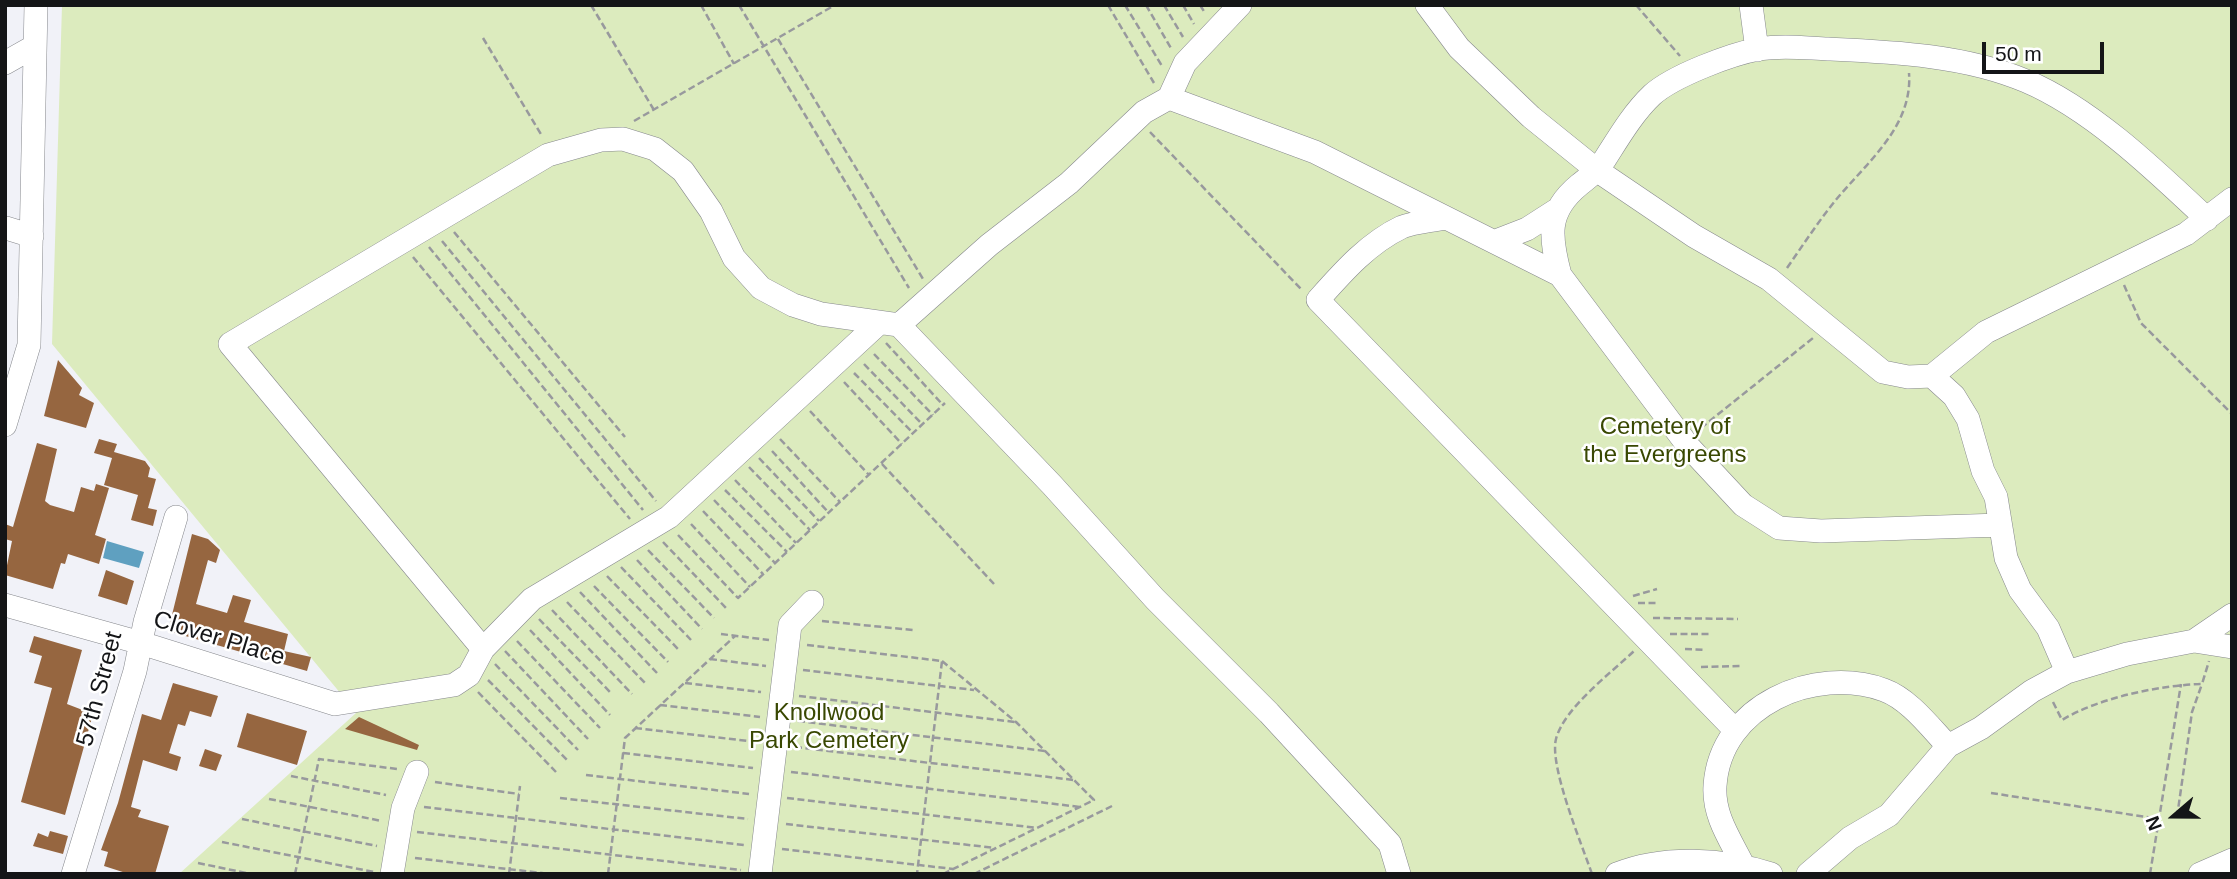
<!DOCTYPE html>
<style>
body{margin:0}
#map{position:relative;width:2237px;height:879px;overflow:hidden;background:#f1f2f8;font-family:Arial,sans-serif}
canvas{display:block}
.frame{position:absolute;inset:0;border:7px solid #141517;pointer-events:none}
.north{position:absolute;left:2139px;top:781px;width:70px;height:70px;-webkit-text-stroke:5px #fff;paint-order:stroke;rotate:250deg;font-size:19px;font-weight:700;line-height:28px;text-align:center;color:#141517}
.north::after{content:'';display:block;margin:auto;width:24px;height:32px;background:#141517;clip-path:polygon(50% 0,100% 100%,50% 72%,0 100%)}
.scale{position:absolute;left:1982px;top:42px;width:122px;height:32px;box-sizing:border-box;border:4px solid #141517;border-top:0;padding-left:9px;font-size:21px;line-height:24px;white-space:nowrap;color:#141517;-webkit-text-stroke:5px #fff;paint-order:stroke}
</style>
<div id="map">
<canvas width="2237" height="879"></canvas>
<div class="frame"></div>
<div class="north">N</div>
<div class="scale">50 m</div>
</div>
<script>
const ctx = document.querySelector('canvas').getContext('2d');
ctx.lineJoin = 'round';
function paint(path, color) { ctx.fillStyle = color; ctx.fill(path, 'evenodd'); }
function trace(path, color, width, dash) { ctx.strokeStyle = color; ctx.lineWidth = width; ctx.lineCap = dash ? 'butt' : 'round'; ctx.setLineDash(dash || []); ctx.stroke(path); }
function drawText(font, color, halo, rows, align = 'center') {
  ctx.font = font + ' Arial,sans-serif'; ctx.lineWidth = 5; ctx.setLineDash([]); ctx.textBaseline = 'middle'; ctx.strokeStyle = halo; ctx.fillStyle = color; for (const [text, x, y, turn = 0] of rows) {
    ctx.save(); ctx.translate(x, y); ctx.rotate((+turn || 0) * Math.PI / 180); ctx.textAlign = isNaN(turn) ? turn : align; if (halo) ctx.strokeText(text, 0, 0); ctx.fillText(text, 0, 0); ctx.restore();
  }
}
const green = new Path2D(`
 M62,5H2232V874H179L356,713L352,703L341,694L52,344Z`);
const water = new Path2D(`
 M107,541L144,552L139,568L103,558Z`);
const building = new Path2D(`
 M58,360L82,388L79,395L94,403L86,428L44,416Z
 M99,439L117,444L114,452L145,461L150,468L148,477L156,479L148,508L157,510L153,526L131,520L138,495L104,485L112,458L94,453Z
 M37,443L57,449L45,501L50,505L74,512L81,487L94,491L96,484L109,488L95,535L106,539L99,564L68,554L65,564L61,563L53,589L5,575L12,541L5,539V524L13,527Z
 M192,534L208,539L220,550L216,563L208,560L196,604L227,613L233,595L251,600L244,622L288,634L284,651L311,657L307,671L168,631Z
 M106,570L134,581L127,605L98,596Z
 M34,636L82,650L67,704L93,714L65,815L21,802L52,688L34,683L42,656L29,652Z
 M173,683L218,696L211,717L190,711L185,726L178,724L169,753L181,757L177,771L143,760L131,807L141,810L138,817L169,826L155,874H129L104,866L108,852L101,850L118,803L142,714L161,720Z
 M247,713L307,731L297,765L237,747Z
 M359,717L419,745L417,750L345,729Z
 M205,749L222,755L216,771L199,766Z
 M50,831L68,836L63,854L33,846L38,833L48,837Z`);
const path = new Path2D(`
 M591,5L654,110
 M701,5L734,64
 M739,5L909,288
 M1108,5L1154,83
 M1125,5L1162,66
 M1146,5L1172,50
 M1164,5L1183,37
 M1183,5L1194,24
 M1200,5L1205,13
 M1636,5L1680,56
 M5,17H7
 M483,38L542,136
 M778,39L923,279
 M634,121L835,5
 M1150,132L1301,289
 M454,232L625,437
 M442,241L656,501
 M429,247L643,510
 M413,257L630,519
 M1787,268C1803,245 1818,222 1835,201C1866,163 1913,127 1909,73
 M2124,285L2141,323L2232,414
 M886,343L943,405
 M874,354L933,415
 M864,364L922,424
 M854,373L913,433
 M844,382L902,444
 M810,411L869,475
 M1701,428L1813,338
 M780,439L840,502
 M772,451L829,513
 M759,458L819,521
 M882,464L994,584
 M749,467L810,530
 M735,480L796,543
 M725,490L787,552
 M714,500L775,563
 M703,511L763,574
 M691,524L750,587
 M678,535L738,598L945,403
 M663,542L726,608
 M648,550L714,618
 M637,560L702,629
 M621,567L691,640
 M607,576L678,649
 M594,586L668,662
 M580,592L657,673
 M1633,596L1657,589
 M567,602L645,683
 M1638,603H1659
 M552,610L632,694
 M1653,618L1738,619
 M539,619L610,692
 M822,621L913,630
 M530,630L610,715
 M721,634L769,640
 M1670,634H1709
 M517,641L600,728
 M807,645L942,661L917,874
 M1685,649L1706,650
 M505,651L588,739
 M710,659L766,666
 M942,661L1016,722L1094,800L943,874
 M495,664L578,750
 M1701,667L1741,666
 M803,670L974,690
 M488,680L567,760
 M685,683L761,692
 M478,692L556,772
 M799,696L1015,722
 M2053,702L2062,720C2098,698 2160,685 2202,684L2209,661
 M660,705L760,717
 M798,721L1045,751
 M635,728L757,742
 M795,747L1074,780
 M623,753L753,768
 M791,772L1080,807
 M586,775L749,794
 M291,776L386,795
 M435,782L519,794
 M1991,793L2159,819
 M560,798L748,819
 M787,798L1037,828
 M269,799L382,821
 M424,807L744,845
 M2177,817L2192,712L2202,684
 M242,819L377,846
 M786,824L995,848
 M417,832L741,870
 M222,842L374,872
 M782,849L953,869
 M415,858L550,874
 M198,863L251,874
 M295,874L319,759L397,769
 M509,874L520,786
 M608,874L625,738L735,636
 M974,874L1112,806
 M1592,874C1582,845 1549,766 1556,739C1564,708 1611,673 1634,651
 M2150,874L2181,684`);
const minor = new Path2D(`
 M1427,5L1459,48L1531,117L1598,171L1694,236L1769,279L1883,372L1908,377L1932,376L1986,332L2186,234L2232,199
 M1751,5L1757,50
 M5,63L35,46
 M1169,98L1315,152L1560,275
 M1445,218C1432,221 1414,222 1402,227C1368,243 1342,273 1318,300L1735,730
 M6,228L32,236
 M1496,241L1527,229L1555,211
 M899,325L989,245L1069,183L1144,112L1169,98L1185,63L1240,5
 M1932,376L1954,396L1968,419L1983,471L1996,497L2006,558L2020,590L2048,628L2067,672
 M5,425L29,345L36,5
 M2000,525L1821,531L1779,528L1743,505L1689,447L1560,275C1550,237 1546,212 1579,185C1590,176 1598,171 1605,159C1619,137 1633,113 1652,95C1673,76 1731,54 1759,49C1782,45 1805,48 1828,49C1893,52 1965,55 2026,81C2092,109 2156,171 2207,219
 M5,605L141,643L335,704L454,685L469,675L483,649L532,599L669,517L879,323
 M2194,641L2232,615
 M483,649L230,344L548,155L601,140L623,139L655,149L683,171L711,211L734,258L761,288L793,305L821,314L899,325L1052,485L1155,599L1269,713L1390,844L1399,874
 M1743,865C1730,839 1713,815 1715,786C1720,705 1815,665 1884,690C1909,699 1930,727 1948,746
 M73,874L135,671L145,622L176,517
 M392,874L403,808L417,772
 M760,874L790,625L812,602
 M1617,874C1664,855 1724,859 1771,874
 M1808,874L1850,838L1889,815L1948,746L1981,728L2032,691L2067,672L2127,654L2194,641L2232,647
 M2200,874L2232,860`);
const parkNames = [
 ["Cemetery of",1665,427],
 ["the Evergreens",1665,455],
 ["Knollwood",829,713],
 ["Park Cemetery",829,741]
];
const streetNames = [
 ["Clover Place",219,639,17],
 ["57th Street",100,689,-75]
];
paint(green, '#dcebbe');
paint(water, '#5fa0c0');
paint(building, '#966640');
trace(minor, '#86888d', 24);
trace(path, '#98999d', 2.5, [7, 3.5]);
trace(minor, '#fff', 23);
drawText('24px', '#394802', '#fff', parkNames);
drawText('24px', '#141517', '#fff', streetNames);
</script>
